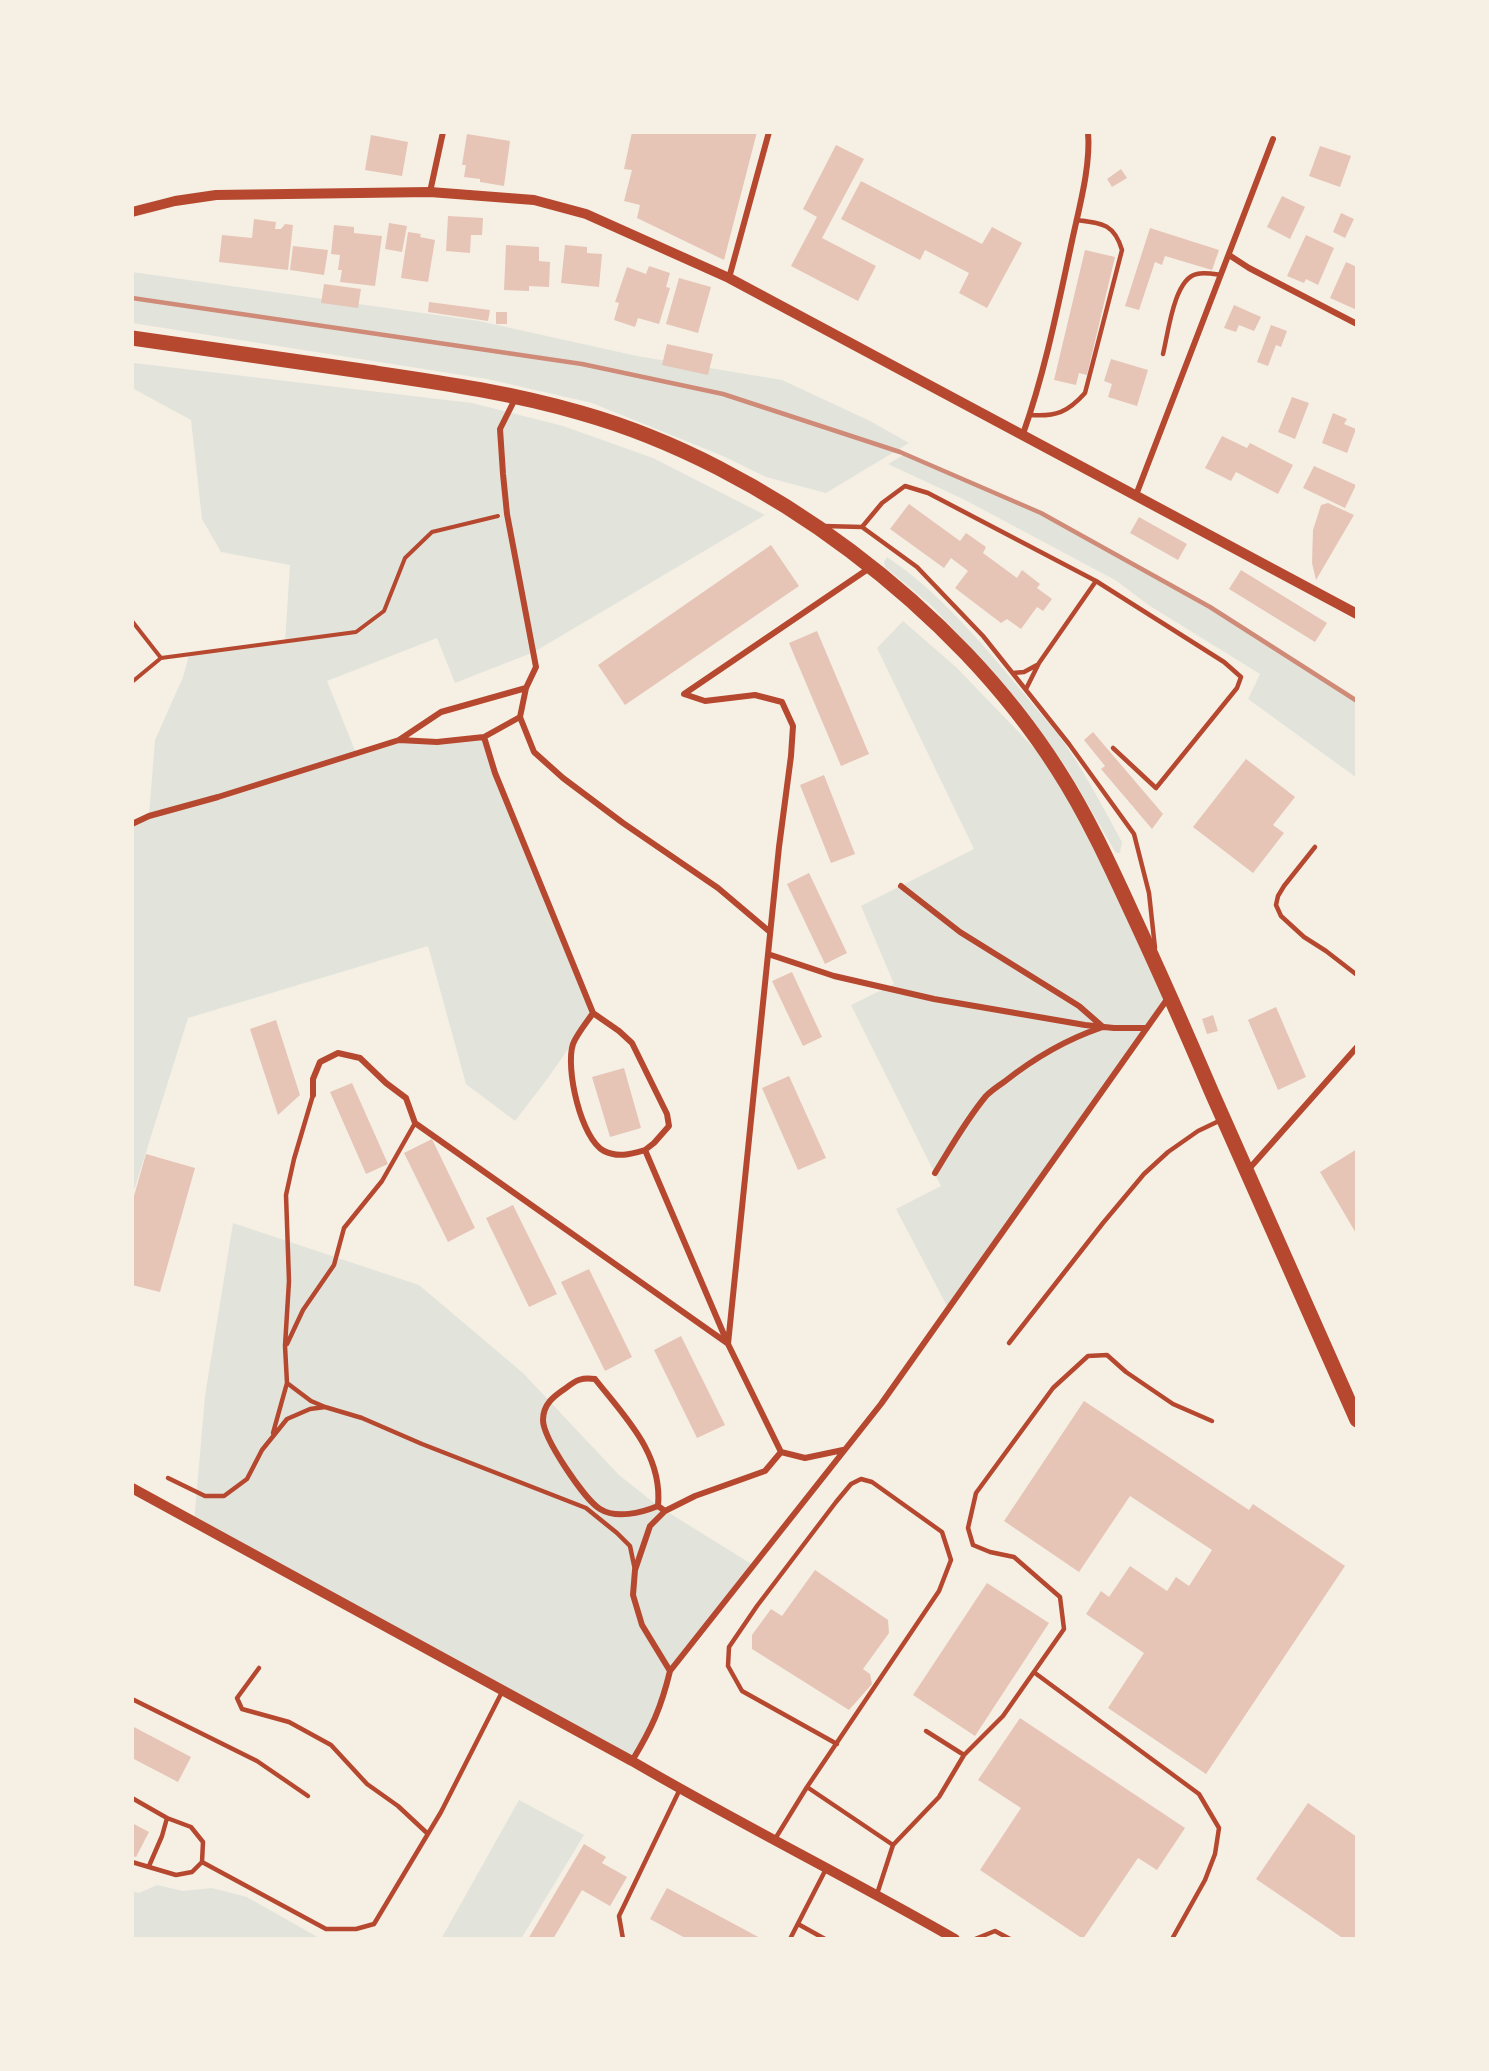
<!DOCTYPE html>
<style>
body{margin:0}
#map{position:relative;width:1489px;height:2071px;overflow:hidden;background:#f6efe4;font-family:"DM Sans",sans-serif}
canvas{display:block}
.frame{position:absolute;inset:0;border:134px solid #f6efe4;pointer-events:none}
</style>
<div id="map">
<canvas width="1489" height="2071"></canvas>
<div class="frame"></div>
</div>
<script>
const ctx = document.querySelector('canvas').getContext('2d');
ctx.lineJoin = 'round';
function paint(path, color) { ctx.fillStyle = color; ctx.fill(path, 'evenodd'); }
function trace(path, color, width, dash) { ctx.strokeStyle = color; ctx.lineWidth = width; ctx.lineCap = dash ? 'butt' : 'round'; ctx.setLineDash(dash || []); ctx.stroke(path); }
const green = new Path2D(`
 M132,272L479,321L637,356L782,380L870,421L909,443L826,493L766,477L723,456L592,403L487,379L132,323Z
 M134,363L472,403L563,426L653,458L765,515L534,652L455,683L437,638L327,681L356,753L394,741L484,737L593,1013L548,1078L515,1121L466,1084L428,946L188,1018L132,1197V824L149,816L155,740L183,677L189,655L285,642L290,565L221,552L202,519L191,420L132,388V369Z
 M905,454L1038,511L1210,607L1357,703V778L1248,699L1260,674L1150,606L1115,580L965,500L888,464Z
 M887,557C941,593 985,647 1026,696C1040,714 1057,731 1069,750C1089,780 1105,811 1122,842L1120,853H1116L1113,848L1066,767L1013,695L932,606L885,567L884,562Z
 M903,621L957,668L1063,778L1170,995L948,1308L896,1209L941,1186L851,1005L894,984L861,906L974,849L877,648Z
 M233,1223L419,1285L523,1373L619,1475L658,1506L753,1565L670,1671L662,1703L632,1761L194,1522L205,1396Z
 M519,1800L584,1835L521,1939H441Z
 M157,1885L183,1891L212,1888L247,1897L321,1939H132V1891L139,1893Z`);
const building = new Path2D(`
 M632,132H757L724,260L637,218L640,205L624,201L632,170L624,169Z
 M467,134L510,141L504,186L480,182V179L464,177L466,165H462Z
 M371,135L408,142L402,176L365,170Z
 M836,145L864,159L822,238L876,266L858,301L791,266L817,217L803,209Z
 M1320,146L1351,156L1340,187L1309,176Z
 M1121,169L1127,178L1112,187L1107,179Z
 M861,181L982,244L992,227L1022,243L987,308L959,293L969,273L925,250L920,260L841,219Z
 M1282,196L1305,207L1290,239L1267,227Z
 M1341,213L1354,219L1345,238L1333,232Z
 M448,216L483,218L482,235H471L470,253L446,251Z
 M254,219L276,222L275,229H281L285,224L293,225L288,270L219,262L222,235L252,238Z
 M389,223L407,226L402,252L385,249Z
 M334,225L354,227V233L382,236L375,286L340,282L342,270H338L340,255L331,254Z
 M1150,228L1219,250L1212,270L1165,256L1162,265L1155,262L1139,310L1125,306Z
 M408,232L421,234L420,237L435,240L428,282L401,278Z
 M1306,235L1334,248L1318,285L1306,279L1304,283L1287,276Z
 M506,245L539,247V261L550,262L549,287L529,286V291L504,290Z
 M565,245L587,247V253L602,254L599,287L561,283Z
 M293,246L328,250L324,275L290,270Z
 M1085,250L1115,257L1087,375L1079,373L1076,385L1054,380Z
 M1346,262L1357,267V310L1330,298Z
 M649,266L670,273L666,287L670,288L659,324L638,318L635,327L614,320L619,303L615,302L627,267L646,274Z
 M679,278L711,287L698,333L666,324Z
 M324,284L361,289L358,308L321,303Z
 M429,302L490,310L488,321L428,312Z
 M1234,305L1261,317L1254,331L1239,325L1236,332L1224,328Z
 M496,312H507V324H496Z
 M1271,325L1287,331L1281,347L1276,345L1268,366L1257,362Z
 M667,344L713,354L708,375L662,365Z
 M1111,359L1148,370L1137,406L1108,397L1112,384L1104,381Z
 M1292,397L1309,403L1295,439L1278,432Z
 M1333,413L1347,419L1344,424L1356,429L1347,453L1322,443Z
 M1222,436L1247,448L1250,443L1293,465L1278,494L1236,472L1231,481L1205,468Z
 M1314,466L1356,485L1345,508L1303,488Z
 M1328,503L1354,515L1316,580L1312,563L1313,530L1321,505Z
 M909,504L960,541L966,533L986,547L983,553L1017,578L1022,570L1040,584L1037,588L1052,599L1043,611L1037,607L1021,629L1007,619L1001,623L955,588L968,571L951,558L944,568L890,529Z
 M1139,517L1187,544L1178,560L1130,533Z
 M771,545L799,586L625,705L598,665Z
 M1241,570L1327,623L1315,642L1229,589Z
 M817,631L869,754L841,766L789,643Z
 M1093,732L1163,814L1152,829L1101,769L1105,766L1084,740Z
 M1246,759L1295,797L1273,825L1284,833L1253,873L1193,827Z
 M824,775L855,854L831,863L800,785Z
 M809,873L847,953L825,964L787,884Z
 M792,972L822,1037L803,1046L772,981Z
 M1276,1007L1306,1077L1278,1090L1248,1020Z
 M1213,1015L1218,1031L1207,1034L1202,1019Z
 M276,1020L300,1095L278,1115L250,1029Z
 M624,1068L641,1128L610,1137L592,1077Z
 M789,1076L826,1158L798,1170L762,1088Z
 M352,1083L388,1164L366,1174L330,1092Z
 M432,1139L475,1228L448,1242L404,1153Z
 M1357,1149V1235L1320,1172Z
 M146,1154L195,1168L160,1292L132,1285V1203Z
 M513,1205L557,1294L529,1307L486,1218Z
 M589,1269L632,1357L605,1371L561,1282Z
 M681,1336L725,1425L697,1438L654,1350Z
 M1084,1401L1249,1510L1253,1504L1345,1566L1206,1774L1108,1708L1144,1653L1086,1614L1101,1591L1109,1597L1130,1566L1167,1591L1176,1577L1189,1586L1212,1550L1130,1496L1079,1572L1004,1521Z
 M815,1570L888,1620L889,1633L863,1669L870,1674L872,1684L849,1710L752,1649V1635L771,1609L782,1616Z
 M987,1583L1049,1623L975,1736L913,1695Z
 M1020,1718L1185,1828L1157,1870L1138,1858L1083,1939L980,1870L1021,1808L978,1780Z
 M132,1726L191,1757L178,1782L132,1758Z
 M1308,1803L1357,1837V1939H1344L1256,1879Z
 M132,1823L149,1832L136,1857L132,1856Z
 M584,1844L606,1857L602,1863L627,1877L610,1906L582,1890L553,1939H528Z
 M667,1888L762,1939H687L650,1919Z`);
const path = new Path2D(`
 M132,621L161,658
 M132,682L161,658L356,632L384,611L405,558L432,532L498,516`);
const service = new Path2D(`
 M1163,354C1168,334 1174,278 1197,274C1204,272 1214,274 1221,275
 M1030,415C1056,417 1068,412 1085,393L1122,250C1114,223 1101,223 1076,220
 M823,526L862,527L917,567L983,636L1069,744L1134,834L1149,893L1155,948
 M862,527L882,503L905,486L928,493L1096,581L1039,663L1026,689
 M1096,581L1224,662L1241,677L1237,688L1156,788L1113,748
 M1013,673L1024,672L1037,665
 M1315,847L1284,886L1278,896L1276,905L1281,916L1304,937L1326,951L1357,975
 M1009,1343L1103,1223L1144,1174L1168,1152L1198,1131L1221,1120
 M287,1344L303,1310L334,1265L344,1228L382,1181L415,1123
 M287,1383L311,1401L325,1407
 M273,1433L287,1383L285,1346L289,1281L286,1195L294,1159L313,1095
 M168,1478L205,1496H224L247,1479L262,1450L287,1419L310,1409L325,1407L362,1418L422,1444L586,1508L617,1533L630,1546L635,1570
 M259,1668L237,1698L242,1709L289,1722L331,1745L367,1784L398,1806L428,1834
 M1035,1673L1199,1794L1219,1828L1215,1854L1205,1880L1172,1939
 M132,1699L257,1761L308,1796
 M926,1731L964,1755
 M807,1787L893,1845
 M132,1798L167,1818L162,1836L149,1866
 M167,1818L191,1827L203,1842L202,1862
 M775,1839L807,1787L939,1591L951,1560L942,1532L872,1482L861,1479L851,1484L836,1502L757,1606L729,1647L728,1666L742,1691L837,1744
 M132,1862L176,1875L192,1872L202,1862L326,1929H356L374,1924L441,1812L503,1690
 M877,1894L893,1845L939,1797L964,1755L1003,1716L1064,1629L1060,1597L1014,1557L990,1552L973,1545L968,1528L976,1493L1053,1388L1088,1356L1107,1355L1126,1372L1173,1404L1212,1421
 M798,1924L825,1939
 M623,1939L619,1916L680,1789
 M790,1939L826,1869
 M975,1939L995,1931L1010,1939`);
const minor = new Path2D(`
 M430,192L443,132
 M1229,255L1249,268L1357,324
 M729,278L769,132
 M1023,434C1045,372 1058,306 1072,241C1079,208 1091,166 1088,132
 M1136,495L1273,139
 M520,717L534,752L563,778L623,823L718,888L770,932
 M484,737L495,773L593,1013L619,1031L632,1043L667,1114L669,1126L654,1143L645,1150L728,1344L781,1452L805,1458L843,1450
 M399,740L437,742L484,737L520,717L526,688
 M132,824L149,816L218,797L399,740L441,712L526,688L536,667L507,514L503,474L500,429L516,397
 M901,886L960,932L1079,1006L1103,1027
 M768,954L834,976L934,999L1085,1025L1114,1028H1146
 M593,1013C587,1022 577,1034 573,1044C565,1068 581,1139 604,1151C618,1158 631,1154 645,1150
 M313,1095V1079L320,1062L338,1053L360,1058L386,1083L406,1098L415,1123L727,1343
 M1248,1170L1357,1047
 M935,1173C951,1147 966,1120 986,1096C991,1091 998,1086 1004,1082C1033,1059 1065,1040 1100,1028
 M728,1344L779,847L791,756L793,726L782,702L755,695L705,701L684,694L871,567
 M658,1506C663,1454 625,1417 595,1379C582,1377 576,1380 566,1388C554,1396 543,1404 543,1420C543,1438 584,1499 600,1509C616,1519 641,1513 658,1506L665,1511
 M670,1671L642,1625L633,1595L635,1570L650,1526L665,1511L695,1496L765,1471L781,1452
 M632,1761C652,1728 661,1708 670,1671L881,1404L1168,998`);
const tertiary = new Path2D(`
 M132,212L175,201L216,195L430,192L534,200L586,214L729,278L1357,614
 M132,1488L632,1761C738,1823 849,1878 955,1939`);
const primary = new Path2D(`
 M132,338C209,349 285,360 362,371C436,382 509,392 581,413C765,465 956,609 1058,770C1087,815 1110,865 1132,913C1160,973 1186,1032 1212,1093C1260,1202 1309,1311 1357,1420`);
const rail = new Path2D(`
 M132,298L582,364L723,394L900,452L1041,513L1210,607L1357,701`);
paint(green, '#e2e4dc');
paint(building, '#e6c5b7');
trace(path, '#b5482f', 4);
trace(service, '#b5482f', 4.5);
trace(minor, '#b5482f', 6);
trace(tertiary, '#b5482f', 10);
trace(primary, '#b5482f', 15);
trace(rail, '#cf8b77', 4.5);
</script>
